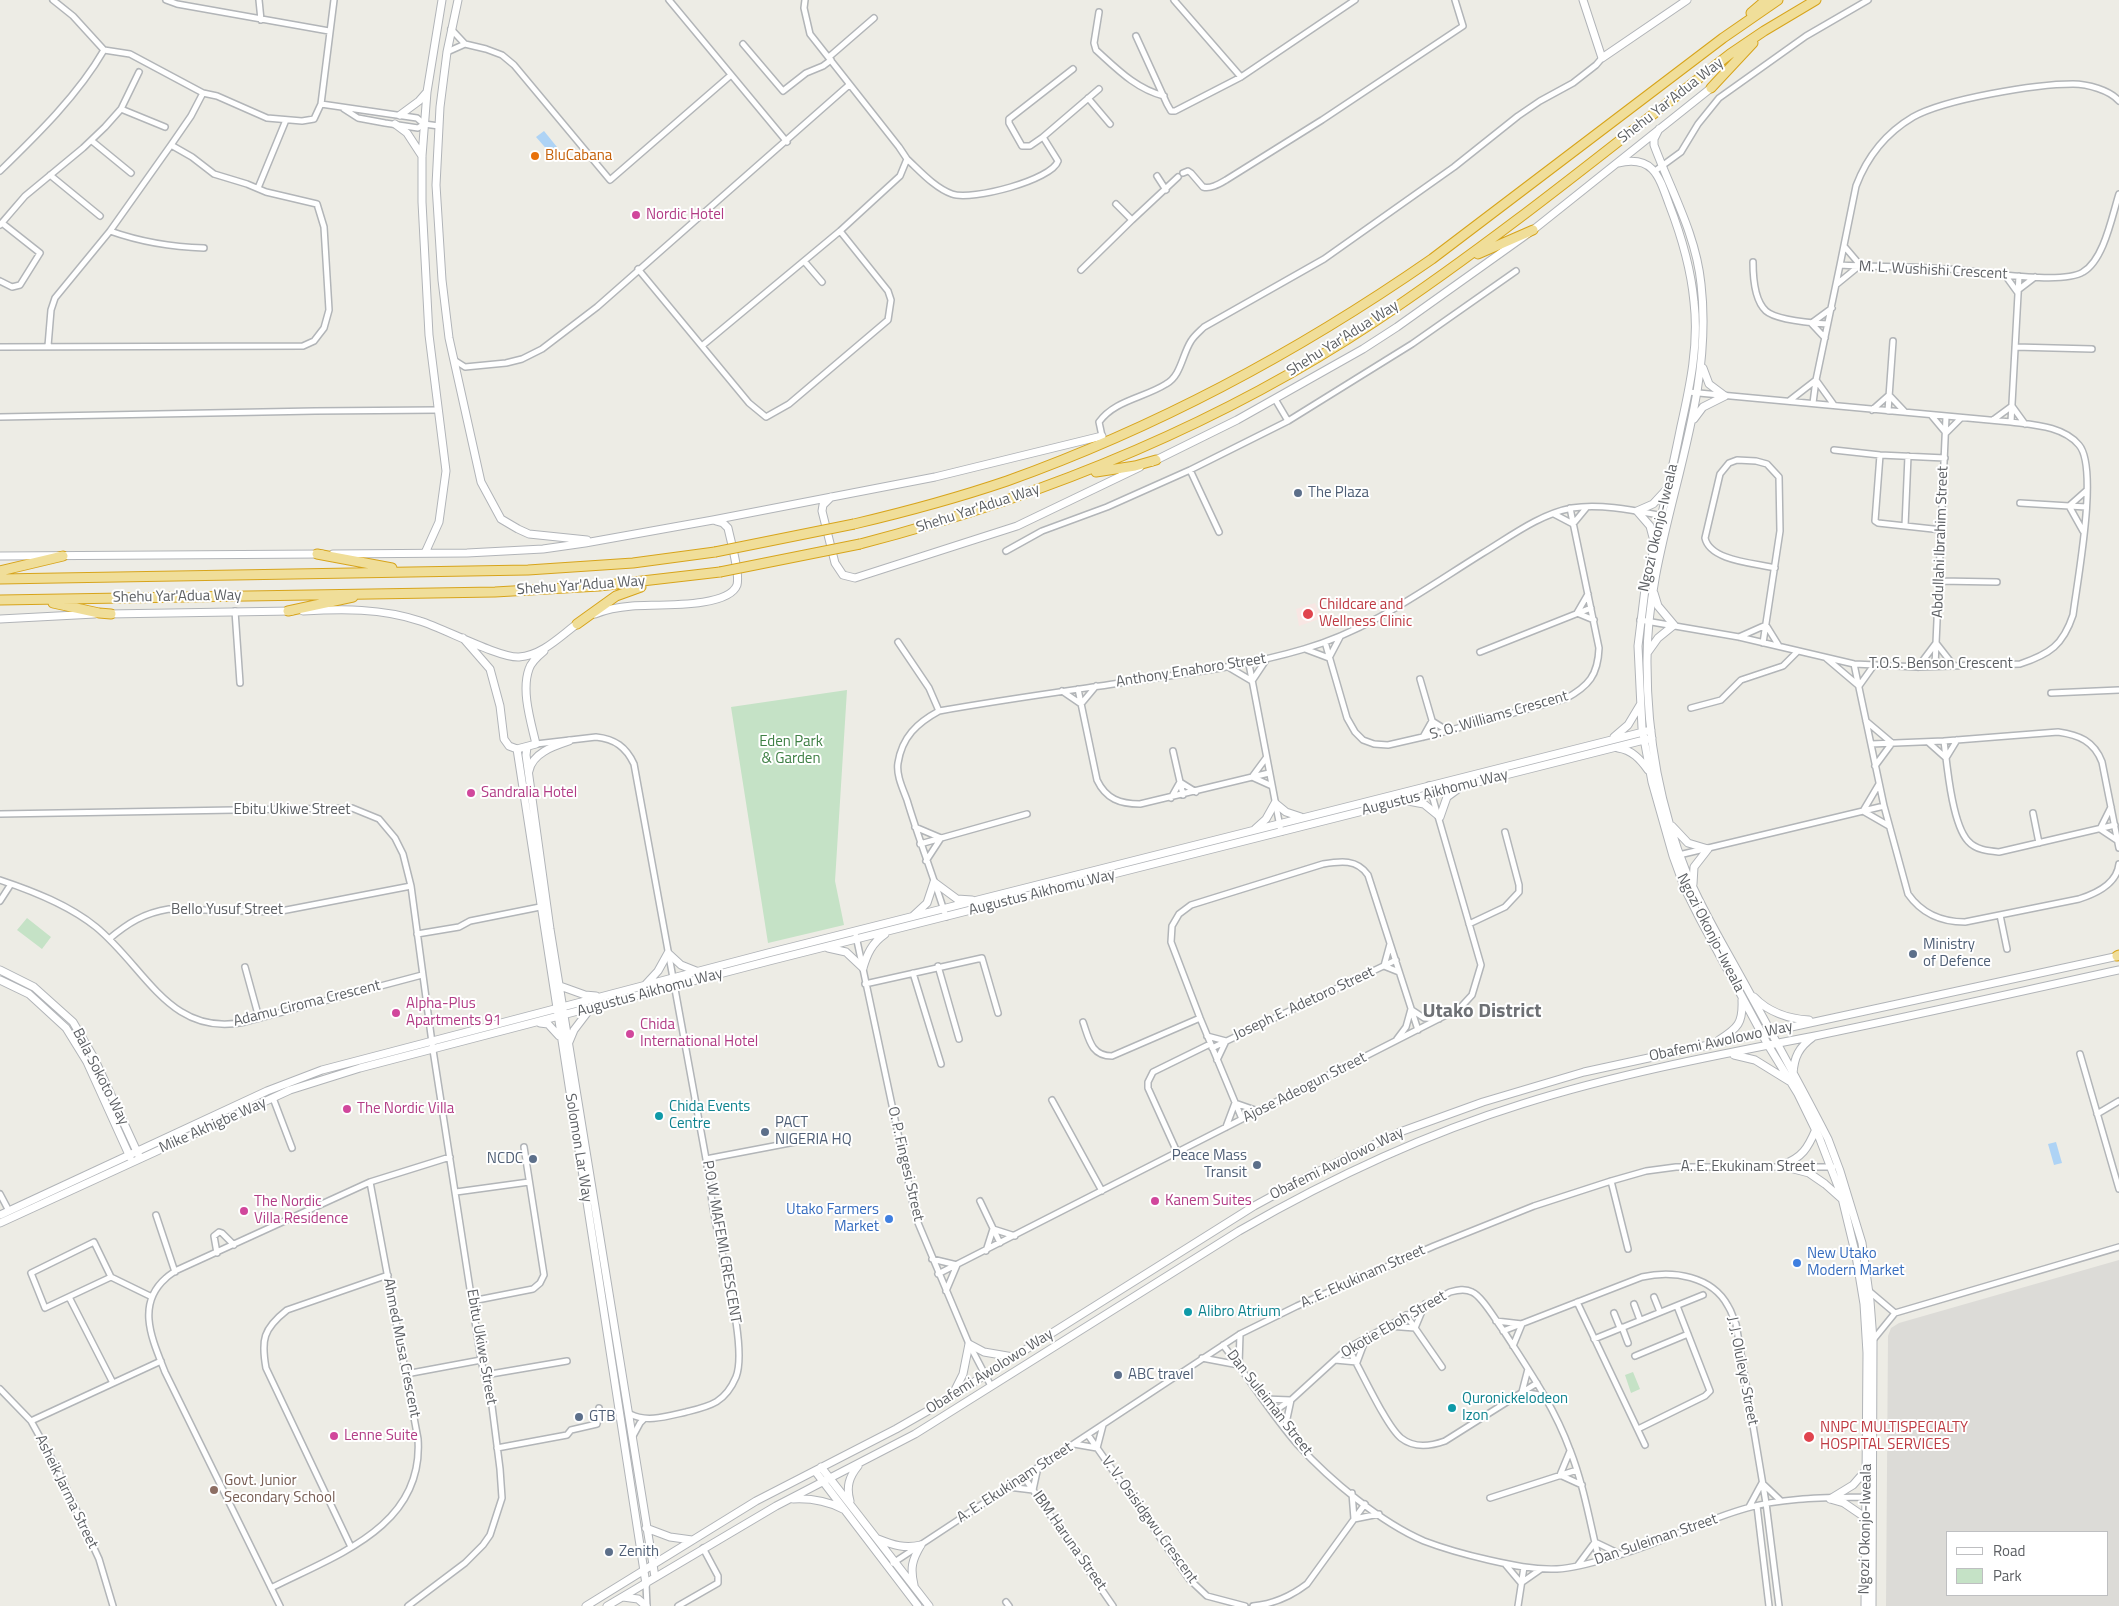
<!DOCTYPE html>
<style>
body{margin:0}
#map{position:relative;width:2119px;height:1606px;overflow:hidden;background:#edece5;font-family:"Titillium Web",sans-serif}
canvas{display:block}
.legend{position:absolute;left:1946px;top:1531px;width:162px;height:65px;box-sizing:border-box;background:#fff;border:1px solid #bebfc1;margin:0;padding:6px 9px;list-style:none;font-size:15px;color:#5d6064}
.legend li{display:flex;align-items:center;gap:10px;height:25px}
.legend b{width:25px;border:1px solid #bebfc1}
</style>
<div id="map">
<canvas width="2119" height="1606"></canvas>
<ul class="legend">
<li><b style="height:6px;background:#fff"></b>Road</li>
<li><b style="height:14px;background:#c5e2c6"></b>Park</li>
</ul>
</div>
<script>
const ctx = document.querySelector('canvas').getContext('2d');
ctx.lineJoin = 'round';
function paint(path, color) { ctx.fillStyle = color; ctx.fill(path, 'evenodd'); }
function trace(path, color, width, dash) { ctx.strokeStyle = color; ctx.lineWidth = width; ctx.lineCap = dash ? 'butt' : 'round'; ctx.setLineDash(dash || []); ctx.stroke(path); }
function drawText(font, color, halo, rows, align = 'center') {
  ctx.font = font + ' "Titillium Web",sans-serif'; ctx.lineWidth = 4; ctx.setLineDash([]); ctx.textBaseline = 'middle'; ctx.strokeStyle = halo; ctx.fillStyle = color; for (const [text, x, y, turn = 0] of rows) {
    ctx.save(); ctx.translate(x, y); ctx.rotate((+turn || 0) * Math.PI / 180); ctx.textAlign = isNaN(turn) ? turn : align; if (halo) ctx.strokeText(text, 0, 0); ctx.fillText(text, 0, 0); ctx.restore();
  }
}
const industrial = new Path2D(`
 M2119,1260V1606H1886L1888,1336L1891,1328L1899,1323ZM1948,1532H2108V1595H1948Z`);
const medical = new Path2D(`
 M1315,603L1322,618L1299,626L1296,609Z`);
const green = new Path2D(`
 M847,690L835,881L844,925L768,943L731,707Z
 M27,918L51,937L42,949L17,930Z
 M1633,1372L1640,1389L1631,1393L1625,1375Z`);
const water = new Path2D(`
 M544,131L557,147L550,153L536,137Z
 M2056,1142L2062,1163L2054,1165L2048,1144Z`);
const street = new Path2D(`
 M53,0L73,16L104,50L130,54L203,93L217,96L267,118L302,121L314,119L321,104
 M166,0L177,4L329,31
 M259,0L261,20
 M334,0L321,104L417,118L424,124
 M669,0L787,142
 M1174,0L1241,77
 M1099,12L1094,43L1096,50C1117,69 1136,89 1164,96
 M451,29L465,44L486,49L502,55L514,65L610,180L731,75
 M1136,36L1167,104L1171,111H1175L1241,77L1355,0
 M743,44L783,91L806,73L823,66L831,60
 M447,52L465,44
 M829,57L874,18
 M1088,98L1110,124
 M2119,101C2110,90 2087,84 2073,84C2036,84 1945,99 1913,117C1886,133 1867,157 1856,186L1840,265C1876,267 1911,266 1947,269C1975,270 2061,286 2083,272C2104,260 2112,216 2119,194
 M121,109L165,127
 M344,109L358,118L385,123L418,128L424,124L439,126
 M1043,137L1030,146H1022L1009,123V119L1073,69
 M92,141L131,173
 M907,159C920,171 935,188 952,194C972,201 1052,180 1058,161L1043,137L1099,89
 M0,171C38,134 78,95 104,50
 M1655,171L1681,152L1698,124L1719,98L1806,36L1868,0
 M1183,173L1188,171L1191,173L1203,187C1211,189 1219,184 1226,180L1322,120L1463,26L1455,0
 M50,175L100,216
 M1157,176L1166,190
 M258,188L286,120
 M1116,204L1132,220L1178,177
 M0,225L25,196L83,148L105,127L121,109L139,72
 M110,231C141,242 171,247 204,248
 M1844,246L1861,266
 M804,261L822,282
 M1753,262C1753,277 1754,300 1766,311C1776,320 1813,323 1827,324
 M638,269L749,403L766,417L789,404L888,320L891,300L888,291L840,231
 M1081,270L1132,220
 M2005,275L2018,293
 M0,281L12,287L20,285L40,253L2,223
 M1837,284L1859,266
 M2018,290L2035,277
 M1813,322L1832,308
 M1811,323L1825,338
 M703,345L840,231L900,176L907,159L899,147L810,34L804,8L805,0
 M48,346L51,310L55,298L110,231L171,145L191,116L203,93
 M0,347L303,346L314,341L324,328L329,310L324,227L317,204L266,192L247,184L214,174L192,157L171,145
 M2015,347L2092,349
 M454,360L465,367L506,363L522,359L542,349L597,307L849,85
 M1816,380L1834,405
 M1275,399L1288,421
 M1789,401L1816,380
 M1813,403L1816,380L1840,265
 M1872,410L1889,395L1905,412
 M1888,411L1893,341
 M1931,415L1946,433L1961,418
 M0,417L315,411L438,410
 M1993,420L2012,406L2025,424
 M2011,422L2019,276
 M1102,436L1099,422C1115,400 1144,398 1166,384C1181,376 1182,355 1191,341C1194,336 1200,331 1204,327L1324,259L1454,167L1518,116L1540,101L1573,83L1596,65L1602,58
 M1834,450L1880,455L1945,458
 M1880,455L1875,521L1878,523L1942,530
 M1190,470L1219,532
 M2020,503L2086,507
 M1554,514L1573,524L1587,507
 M1905,526L1908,456
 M2083,531L2069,506L2087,490
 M1006,551L1042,531L1107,507L1190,470L1288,421L1412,344L1516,271
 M1939,581L1997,582
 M1588,594L1577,613L1594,620
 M235,611L240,683
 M1640,620L1739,637L1854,664L1918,667L2020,664C2050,654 2063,645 2073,615C2077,582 2099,468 2079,445C2063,426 2034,425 2011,422L1688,392
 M1739,637L1766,625L1779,646
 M898,642L929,688L939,711
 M1325,642L1347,718L1355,732L1363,740L1374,744L1388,745L1436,734L1565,699C1589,686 1598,675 1599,648L1570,508
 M1763,643L1780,531L1779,477L1767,464L1756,461L1737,460L1729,463L1720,474L1705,538C1710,561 1755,563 1775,568
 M1305,649L1329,658L1340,637
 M1480,652L1591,608
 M1826,658L1859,686L1874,665
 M1249,664L1281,832
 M1854,664L1884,806
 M1935,666L1946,417
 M1918,667L1936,643L1954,666
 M1230,668L1252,681L1266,660
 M1420,679L1436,734
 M1078,689L1097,780C1106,799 1120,804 1140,804L1269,773
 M1062,691L1081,704L1096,686
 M2051,693L2119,690
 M1691,708L1721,700L1741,680L1783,666L1797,652
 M1866,721L1892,743L1875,766
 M1423,737L1432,721L1448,731
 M1944,741C1947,765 1952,824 1968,841C1976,850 1988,851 1999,852L2115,825
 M1928,742L1946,758L1957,740
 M536,744L596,737C615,739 626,747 634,764L706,1159C709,1179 711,1199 715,1219C721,1255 748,1347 736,1377C725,1403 710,1406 686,1412C668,1416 647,1423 630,1414
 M1871,744L1944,741L2058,732C2079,735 2094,741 2102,762L2119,848
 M1173,751L1183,795
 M1266,758L1252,777L1272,786
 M1879,784L1863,811L1889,826
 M1171,798L1180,782L1196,792
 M2111,807L2100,829L2118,841
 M2033,813L2039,843
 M0,814L352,808L379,819L395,838L403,854L411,886L433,1050L481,1360L492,1406L500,1469L502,1498L490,1535L483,1545L465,1563L408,1606
 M915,827L941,838L926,861
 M920,844L1027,814
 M1679,855L1884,806L1908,894C1922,914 1942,922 1965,922L2079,899C2095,894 2117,884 2119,864
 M0,880C33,891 69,905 96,927C146,968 170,1038 245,1022L422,975
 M0,901L11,884
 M2000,915L2007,949
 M946,917C934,878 919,840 907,800C903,789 896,775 898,763C902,737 917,723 939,711C1006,699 1074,690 1141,680C1196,672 1250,665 1304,649C1370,630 1425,589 1483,553C1511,536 1540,514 1572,508C1600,503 1637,511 1664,516
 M1469,924L1505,907L1519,892V885L1505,832
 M417,934L459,927L470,921L540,907
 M856,936L916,1218L969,1344L991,1386
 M109,939C128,923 144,913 169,909L276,912L411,886
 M1390,944L1384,966L1399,972
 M938,966L959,1039
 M245,967L259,1018
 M913,973L941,1064
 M865,984L982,958L998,1013
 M1412,1010L1424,1018L1439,1019
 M1083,1022C1089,1039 1091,1056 1112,1056L1200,1018
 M1207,1036L1226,1041L1217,1060
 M1397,1039L1406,1027L1411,1009
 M1212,1048L1396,960
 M2080,1054L2119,1189
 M273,1098L292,1148
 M1052,1100L1102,1191
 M2097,1114L2119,1101
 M1242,1119L1200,1018L1171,942L1172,926L1179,914L1191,905L1323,864C1341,861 1357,859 1368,875L1418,1030
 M1226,1127L1235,1103L1258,1111
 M1177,1152L1148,1088V1082L1153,1072L1210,1044
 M706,1159L795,1142
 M1611,1181L1628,1249
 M456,1192L529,1182
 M0,1194L9,1211
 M980,1201L1000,1243
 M156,1215L175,1272
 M986,1251L993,1229L1015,1236
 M217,1253L214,1236L219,1232L222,1233L234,1245
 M932,1259L957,1265L946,1291
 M938,1274L1460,1008L1472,995L1481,965L1429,785
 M111,1277L45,1308L31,1273L94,1242L111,1277L152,1297
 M1869,1291L1895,1313
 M69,1297L113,1383
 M1654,1297L1660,1312
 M472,1301L533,1289L540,1283L544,1275L524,1147
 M1577,1302L1645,1445
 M1634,1304L1640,1320
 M1614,1313L1620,1328
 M1406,1315L1442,1367
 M1496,1321L1522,1324L1513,1346
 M1388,1326L1415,1328L1425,1304
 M1622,1327L1628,1343
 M1503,1331L1642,1277C1673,1270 1712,1276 1728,1306C1732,1312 1733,1318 1736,1324L1766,1503L1779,1606
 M1594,1339L1703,1295
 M1873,1340L1895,1313L2119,1247
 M1223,1345C1249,1378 1271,1414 1298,1445C1330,1480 1380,1522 1424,1541C1445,1549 1467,1555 1489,1560C1511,1565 1534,1570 1557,1569C1574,1568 1592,1563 1608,1558C1656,1546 1700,1521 1747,1508C1786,1497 1828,1498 1868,1497
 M1348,1348C1360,1368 1386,1426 1401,1438C1415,1449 1431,1446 1445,1441L1537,1383
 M1635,1356L1688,1334
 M1202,1358L1239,1365L1240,1334
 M1335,1360L1357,1362L1366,1338
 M1528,1369L1522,1392L1545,1396
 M406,1374L481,1360
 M485,1375L567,1361
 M0,1389L31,1421L57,1468L99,1559L113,1606
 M1264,1399L1291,1400L1285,1428
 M1273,1412L1291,1400L1348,1348L1450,1292C1457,1290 1465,1288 1472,1292C1482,1296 1496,1321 1503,1330C1528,1369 1554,1406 1570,1450C1584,1486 1590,1523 1599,1560
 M31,1421L161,1361
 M1638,1429L1705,1396L1710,1391L1677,1306
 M1088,1435L1189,1579L1207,1596L1245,1606
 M633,1436L640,1423L644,1419
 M1074,1444L1097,1448L1103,1425
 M497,1448L567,1435L571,1430L597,1424L599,1408
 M1570,1451L1560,1475L1582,1485
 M1024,1477L1113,1606
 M1008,1487L1033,1490L1038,1467
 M1352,1493L1354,1519L1379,1514
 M1490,1498L1577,1470
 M1757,1506L1769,1606
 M1749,1507L1762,1483L1781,1501
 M351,1547L266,1368C261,1340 263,1329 287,1310L388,1275
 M893,1563L1240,1334L1297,1306L1434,1246L1534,1206L1611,1181L1646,1171L1676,1167H1833
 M1505,1564L1521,1583L1541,1569
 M1578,1565L1595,1542L1620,1554
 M646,1584L647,1606
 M271,1588C336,1555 424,1527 418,1439L370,1182
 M1006,1602L1009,1606
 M280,1606L165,1372C153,1341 135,1305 166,1278C169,1275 173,1273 175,1271L370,1182L450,1157
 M678,1606L718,1583V1576L703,1548
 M1253,1606C1274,1604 1290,1597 1307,1584L1365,1504
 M1518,1606L1524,1567`);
const secondary = new Path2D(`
 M458,0L447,52L440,107L436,185L442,280L449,338L481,482L501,519L518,529L529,534L587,540
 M1583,0L1602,58L1687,0
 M400,115L419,101L426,93
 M395,124L407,133L422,156
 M1659,129L1654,139V145C1671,191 1696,234 1701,284C1716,414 1646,534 1647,663C1647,735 1660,808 1687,874C1703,912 1724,946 1743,981C1772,1034 1801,1086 1828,1139L1840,1171L1862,1243L1870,1301L1873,1340L1872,1606
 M1618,163C1653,155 1659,176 1669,204C1681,235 1691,269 1694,302C1699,344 1690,386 1681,426C1670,481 1657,534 1645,589L1638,646L1642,728L1652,782L1673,856L1685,889L1699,917L1768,1045L1798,1094L1819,1137L1841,1194L1856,1256L1864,1304L1867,1353L1865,1606
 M1703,368L1709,384L1725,396
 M1694,419L1703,407L1725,396
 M1152,462L1237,420L1363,349L1397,327L1533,230L1711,88
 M831,497L823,505L822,511L835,563L843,575L855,578L1017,526L1140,467
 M1654,541L1650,526L1637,511L1653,504L1666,490
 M425,553L439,522L446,471L429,335L422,202V156L427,92L442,0
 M333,554L467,553L543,549L585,543L713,520L935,477L1102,436
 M0,556L322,554
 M303,611C342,609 381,608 420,621C443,628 499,658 519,657C544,655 562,634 581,621
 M108,614L292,611
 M595,614C607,609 620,607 632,606C654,604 728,609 737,585C740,573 731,542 728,528L723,523L716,521
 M0,619L95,614
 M463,638L490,669L500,706L504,739L509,746L517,749
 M1648,652L1658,638L1674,625L1658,606L1654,593
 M1614,737L1628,725L1640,705
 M527,747L526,755L550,929L655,1577
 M1618,748C1632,750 1640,759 1648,770
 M517,749L646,1584
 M517,749L536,744C531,722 521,691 529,669C531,662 538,656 544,651
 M529,771C532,753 554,746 569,741
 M1408,801L1424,804L1440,817L1447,797L1458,789
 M1672,826L1688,843L1708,849
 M1255,829L1266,819L1275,803L1286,812L1301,817
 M1693,884L1694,867L1708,849
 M913,916L927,903L934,882L957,899L972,900
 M828,948L846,952L863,968
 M863,968C867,954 872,943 885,934
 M0,970L34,987L73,1022L94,1058L139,1156
 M0,980L29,994L66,1028L87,1062L130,1157
 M646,984L658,971L668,953L681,965L696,971
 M560,986L585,995L596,996
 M1754,997C1768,1012 1789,1019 1809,1020
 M540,1023L548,1024L559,1036
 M1719,1040C1738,1028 1743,1023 1742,1000
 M569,1042L574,1030L590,1009
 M1734,1055L1755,1060L1789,1081
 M1793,1074C1794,1057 1799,1047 1813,1037
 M1782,1165C1802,1158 1808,1148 1816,1129
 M1782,1166L1809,1173L1825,1184L1843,1200
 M0,1215L267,1091L322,1070L768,953L1651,730
 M0,1223L290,1090L360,1068L769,961L1652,738
 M954,1392L963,1374L969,1344L984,1352L1013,1357
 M821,1467L929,1606
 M815,1471L918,1606
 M793,1499C811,1498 827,1501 843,1509
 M1830,1499L1853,1485L1867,1469
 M1830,1499L1844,1503L1866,1518
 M850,1501C846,1487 849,1477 858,1466
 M646,1528L670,1537L692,1540
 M878,1539C893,1545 905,1549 921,1545
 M914,1585C910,1568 912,1560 921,1545
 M623,1597L638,1599L646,1606
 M586,1606L756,1501L896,1429L931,1409L1254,1206L1311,1175L1400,1132L1483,1102L1584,1072L2119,956
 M607,1606L776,1506L915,1434L1239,1231C1329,1179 1422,1135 1522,1104C1617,1074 1717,1055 1815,1036C1917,1015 2018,992 2119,970`);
const highway = new Path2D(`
 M1751,13L1766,0
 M1711,88L1753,43
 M1478,254L1533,230
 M1096,472L1135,466L1156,460
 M854,524C905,512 957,498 1007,481C1158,427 1301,350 1432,259L1723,38L1778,0
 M860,544C1041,497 1217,426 1374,322C1497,240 1613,145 1730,54L1764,31L1816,0
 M317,554L392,568
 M0,571L63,556
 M0,579L528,570L633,563L715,552
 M0,600L495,592L599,586L720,572
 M53,603L99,613L111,614
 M288,611L353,597
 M577,624L616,596L641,587
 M2117,956L2119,955`);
const highwayBridge = new Path2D(`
 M715,552L854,524
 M720,572L860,544`);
const markers = [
 [535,156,5,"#e8710a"],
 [636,215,5,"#d1479c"],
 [1298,493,5,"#5c6f8a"],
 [1308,614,6,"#e0444e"],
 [471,793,5,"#d1479c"],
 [1913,954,5,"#5c6f8a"],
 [396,1013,5,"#d1479c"],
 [630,1034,5,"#d1479c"],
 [347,1109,5,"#d1479c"],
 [659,1116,5,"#0f9aa8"],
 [765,1132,5,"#5c6f8a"],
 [533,1159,5,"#5c6f8a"],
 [1257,1165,5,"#5c6f8a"],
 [1155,1201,5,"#d1479c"],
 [244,1211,5,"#d1479c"],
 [889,1219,5,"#3f7fe0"],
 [1797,1263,5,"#3f7fe0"],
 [1188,1312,5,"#0f9aa8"],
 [1118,1375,5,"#5c6f8a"],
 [1452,1408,5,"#0f9aa8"],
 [579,1417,5,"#5c6f8a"],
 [334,1436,5,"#d1479c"],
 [1809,1437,6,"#e0444e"],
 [214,1490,5,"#8d6e63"],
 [609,1552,5,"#5c6f8a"]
];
const streetNames = [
 ["Shehu Yar'Adua Way",1671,101,-38],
 ["M. L. Wushishi Crescent",1933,271,3],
 ["Shehu Yar'Adua Way",1343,339,-32],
 ["Shehu Yar'Adua Way",978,509,-18],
 ["Ngozi Okonjo-Iweala",1659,528,-77],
 ["Abdullahi Ibrahim Street",1941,542,-88],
 ["Shehu Yar'Adua Way",581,586,-4],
 ["Shehu Yar'Adua Way",177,597,-1],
 ["T.O.S. Benson Crescent",1941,664],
 ["Anthony Enahoro Street",1191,671,-9],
 ["S. O. Williams Crescent",1499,716,-16],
 ["Augustus Aikhomu Way",1435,793,-14],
 ["Ebitu Ukiwe Street",292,810],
 ["Augustus Aikhomu Way",1042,893,-14],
 ["Bello Yusuf Street",227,910],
 ["Ngozi Okonjo-Iweala",1710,933,63],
 ["Augustus Aikhomu Way",650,993,-15],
 ["Adamu Ciroma Crescent",307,1004,-14],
 ["Joseph E. Adetoro Street",1304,1004,-25],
 ["Obafemi Awolowo Way",1721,1042,-12],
 ["Bala Sokoto Way",100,1077,63],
 ["Ajose Adeogun Street",1305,1088,-27],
 ["Mike Akhigbe Way",213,1126,-24],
 ["Solomon Lar Way",578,1148,81],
 ["O. P. Fingesi Street",905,1164,77],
 ["Obafemi Awolowo Way",1337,1164,-26],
 ["A. E. Ekukinam Street",1748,1167],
 ["P.O.W MAFEMI CRESCENT",721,1242,80],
 ["A. E. Ekukinam Street",1363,1277,-24],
 ["Okotie Eboh Street",1394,1325,-30],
 ["Ebitu Ukiwe Street",481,1347,80],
 ["Ahmed Musa Crescent",401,1348,79],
 ["J. J. Oluleye Street",1742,1371,79],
 ["Obafemi Awolowo Way",990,1372,-32],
 ["Dan Suleiman Street",1269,1403,52],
 ["A. E. Ekukinam Street",1015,1483,-33],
 ["Asheik Jarma Street",66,1492,64],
 ["V. V. Osisidgwu Crescent",1149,1520,54],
 ["Ngozi Okonjo-Iweala",1866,1529,-89],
 ["Dan Suleiman Street",1656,1540,-19],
 ["IBM Haruna Street",1069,1541,55]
];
const foodNames = [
 ["BluCabana",545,156]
];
const hotelNames = [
 ["Nordic Hotel",646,215],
 ["Sandralia Hotel",481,793],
 ["Alpha-Plus",406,1004],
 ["Apartments 91",406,1021],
 ["Chida",640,1025],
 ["International Hotel",640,1042],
 ["The Nordic Villa",357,1109],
 ["Kanem Suites",1165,1201],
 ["The Nordic",254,1202],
 ["Villa Residence",254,1219],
 ["Lenne Suite",344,1436]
];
const serviceNames = [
 ["The Plaza",1308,493],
 ["Ministry",1923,945],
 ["of Defence",1923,962],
 ["PACT",775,1123],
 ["NIGERIA HQ",775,1140],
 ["Peace Mass",1247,1156,"right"],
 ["Transit",1247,1173,"right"],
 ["NCDC",523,1159,"right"],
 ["ABC travel",1128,1375],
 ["GTB",589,1417],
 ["Zenith",619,1552]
];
const healthNames = [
 ["Childcare and",1319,605],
 ["Wellness Clinic",1319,622],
 ["NNPC MULTISPECIALTY",1820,1428],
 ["HOSPITAL SERVICES",1820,1445]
];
const parkNames = [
 ["Eden Park",791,742],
 ["& Garden",791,759]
];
const cultureNames = [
 ["Chida Events",669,1107],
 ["Centre",669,1124],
 ["Alibro Atrium",1198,1312],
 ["Quronickelodeon",1462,1399],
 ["Izon",1462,1416]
];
const shopNames = [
 ["Utako Farmers",879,1210],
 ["Market",879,1227],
 ["New Utako",1807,1254,"left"],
 ["Modern Market",1807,1271,"left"]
];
const educationNames = [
 ["Govt. Junior",224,1481],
 ["Secondary School",224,1498]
];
const districtNames = [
 ["Utako District",1482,1012]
];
paint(industrial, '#dcdbd7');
paint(medical, '#f8e6e3');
paint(green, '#c5e2c6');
paint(water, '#aed3f5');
trace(street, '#b2b5b8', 8);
trace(secondary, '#b1b4b8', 9);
trace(highway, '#d7a41b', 11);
trace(street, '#fff', 5);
trace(secondary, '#fff', 7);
trace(highway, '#f0de99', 9);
trace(highwayBridge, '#d7a41b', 11, []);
trace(highwayBridge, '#f0de99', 9);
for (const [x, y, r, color] of markers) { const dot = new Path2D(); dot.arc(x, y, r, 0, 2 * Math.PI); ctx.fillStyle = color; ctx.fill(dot); trace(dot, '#fff', 2); }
drawText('15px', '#5d6064', '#fff', streetNames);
drawText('15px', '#c56008', '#fff', foodNames, 'left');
drawText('15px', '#b23c85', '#fff', hotelNames, 'left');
drawText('15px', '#4e5e75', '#fff', serviceNames, 'left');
drawText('15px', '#be3a42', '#fff', healthNames, 'left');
drawText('15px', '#3f8045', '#fff', parkNames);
drawText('15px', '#0d838f', '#fff', cultureNames, 'left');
drawText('15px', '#366cbe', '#fff', shopNames, 'right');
drawText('15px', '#785e54', '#fff', educationNames, 'left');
drawText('bold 20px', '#6e7175', '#fff', districtNames);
</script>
